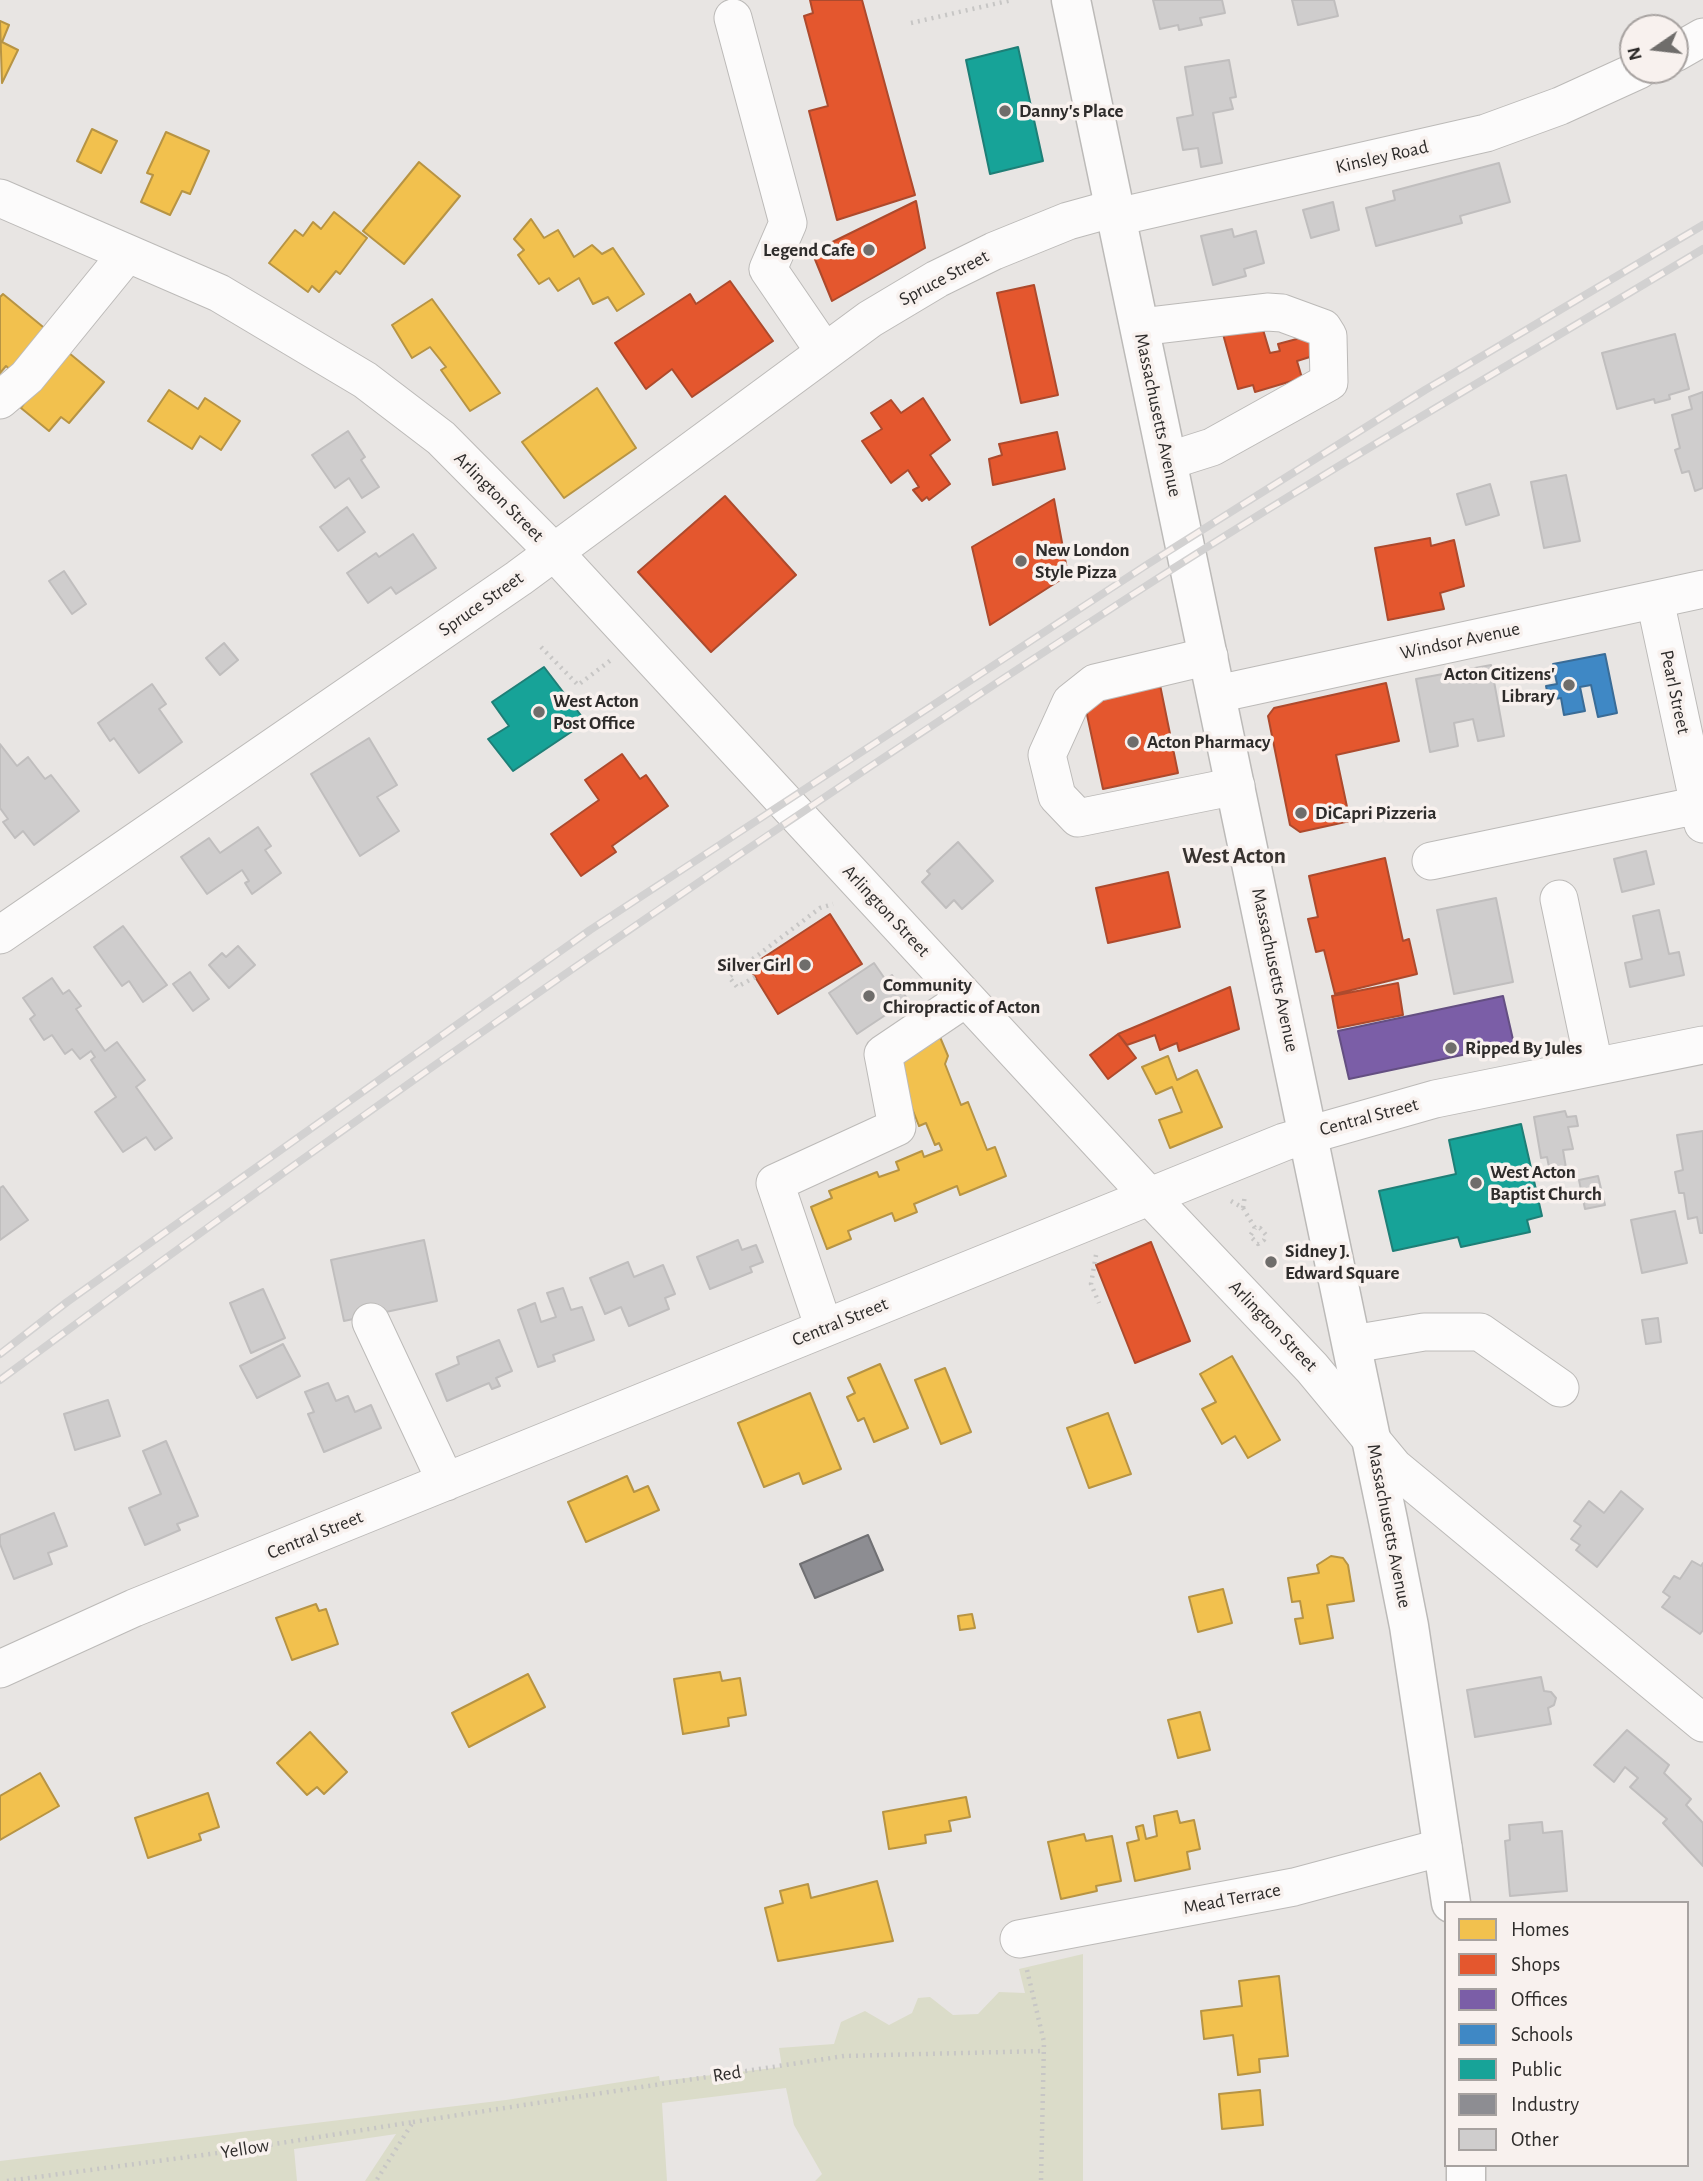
<!DOCTYPE html>
<style>
body{margin:0}
#map{position:relative;width:1703px;height:2181px;overflow:hidden;background:#e8e5e3;font-family:"Alegreya Sans",sans-serif}
canvas{display:block}
.legend{position:absolute;left:1444px;top:1901px;width:245px;height:266px;box-sizing:border-box;background:#f8f1ee;border:2px solid #a7a2a0;margin:0;padding:9px 12px;list-style:none;font-size:21px;color:#2e2c2b}
.legend li{display:flex;align-items:center;gap:14px;height:35px}
.legend b{width:35px;border:2px solid #a7a2a0}
.north{position:absolute;left:1619px;top:14px;width:70px;height:70px;box-sizing:border-box;background:#f8f1ee;border:2px solid #a7a2a0;border-radius:50%;rotate:256deg;font-size:19px;font-weight:700;line-height:28px;text-align:center;color:#2e2c2b}
.north::after{content:'';display:block;margin:auto;width:24px;height:32px;background:#6f6d6b;clip-path:polygon(50% 0,100% 100%,50% 72%,0 100%)}
</style>
<div id="map">
<canvas width="1703" height="2181"></canvas>
<ul class="legend">
<li><b style="height:19px;background:#f2c14e"></b>Homes</li>
<li><b style="height:19px;background:#e4572e"></b>Shops</li>
<li><b style="height:19px;background:#7b5ea7"></b>Offices</li>
<li><b style="height:19px;background:#3f88c5"></b>Schools</li>
<li><b style="height:19px;background:#17a398"></b>Public</li>
<li><b style="height:19px;background:#8d8d92"></b>Industry</li>
<li><b style="height:19px;background:#cfcdcd"></b>Other</li>
</ul>
<div class="north">N</div>
</div>
<script>
const ctx = document.querySelector('canvas').getContext('2d');
ctx.lineJoin = 'round';
function paint(path, color) { ctx.fillStyle = color; ctx.fill(path, 'evenodd'); }
function trace(path, color, width, dash) { ctx.strokeStyle = color; ctx.lineWidth = width; ctx.lineCap = dash ? 'butt' : 'round'; ctx.setLineDash(dash || []); ctx.stroke(path); }
function drawText(font, color, halo, rows, align = 'center') {
  ctx.font = font + ' "Alegreya Sans",sans-serif'; ctx.lineWidth = 7; ctx.setLineDash([]); ctx.textBaseline = 'middle'; ctx.strokeStyle = halo; ctx.fillStyle = color; for (const [text, x, y, turn = 0] of rows) {
    ctx.save(); ctx.translate(x, y); ctx.rotate((+turn || 0) * Math.PI / 180); ctx.textAlign = isNaN(turn) ? turn : align; if (halo) ctx.strokeText(text, 0, 0); ctx.fillText(text, 0, 0); ctx.restore();
  }
}
const green = new Path2D(`
 M1083,1954V2181H815L822,2174L794,2125L786,2088L662,2103L667,2181H365L396,2134L294,2149L297,2181H0V2161L506,2100L659,2076L660,2081L782,2067L779,2048L834,2044L841,2022L865,2011L889,2025L912,2013L918,1998L930,1997L953,2015L978,2014L999,1992L1025,1993L1019,1969Z`);
const homes = new Path2D(`
 M0,21L9,25L2,42L18,50L2,83Z
 M92,129L117,141L101,173L77,161Z
 M166,132L209,151L190,194L182,191L170,215L141,202L153,175L147,173Z
 M419,162L460,196L404,264L363,231Z
 M334,212L367,238L340,274L336,271L319,292L312,286L308,292L269,263L295,230L303,236L313,222L321,229Z
 M531,219L544,238L558,230L574,257L592,245L602,254L613,248L644,294L617,311L608,297L593,304L579,278L558,291L549,278L539,284L518,255L524,250L514,239Z
 M3,294L48,331L14,373L6,366L0,373V297Z
 M432,299L500,393L470,411L441,370L446,367L430,347L412,358L392,325Z
 M63,348L104,382L69,423L61,417L49,431L21,408Z
 M597,388L636,448L564,498L522,442Z
 M169,390L198,409L205,398L240,421L221,450L200,436L192,449L148,421Z
 M940,1037L948,1056L945,1064L961,1105L968,1102L987,1150L995,1147L1006,1176L960,1195L957,1186L914,1204L917,1212L895,1221L892,1213L848,1231L851,1239L827,1249L811,1207L832,1198L829,1191L877,1172L879,1177L899,1170L896,1162L922,1151L924,1157L942,1150L939,1143L935,1145L926,1123L919,1126L900,1078L906,1076L898,1054Z
 M1168,1056L1177,1080L1197,1070L1222,1127L1170,1148L1159,1120L1182,1112L1172,1087L1156,1094L1142,1067Z
 M1232,1356L1280,1440L1248,1458L1235,1436L1222,1444L1202,1409L1216,1402L1200,1374Z
 M880,1364L908,1428L874,1442L864,1418L858,1421L847,1397L855,1393L848,1378Z
 M945,1368L971,1432L941,1444L915,1380Z
 M810,1393L841,1469L803,1484L799,1473L764,1487L738,1423Z
 M1108,1413L1131,1474L1089,1488L1067,1428Z
 M627,1476L634,1492L648,1486L659,1510L586,1542L568,1502Z
 M1331,1556L1343,1558L1348,1565L1354,1601L1327,1605L1333,1638L1300,1644L1295,1619L1303,1618L1300,1601L1292,1602L1288,1578L1319,1573L1317,1565Z
 M1223,1589L1232,1623L1198,1632L1189,1597Z
 M316,1604L319,1611L326,1609L338,1644L292,1660L276,1618Z
 M972,1614L975,1628L960,1630L958,1616Z
 M720,1672L722,1681L740,1678L746,1715L728,1718L729,1726L683,1734L674,1679Z
 M528,1674L545,1707L469,1747L452,1713Z
 M1200,1712L1210,1750L1178,1758L1168,1720Z
 M310,1732L347,1772L324,1794L317,1787L307,1795L277,1763Z
 M40,1773L59,1806L0,1840V1796Z
 M208,1793L219,1827L199,1834L201,1840L148,1858L135,1818Z
 M966,1797L970,1817L949,1821L951,1831L925,1835L926,1843L889,1849L883,1812Z
 M1177,1811L1180,1823L1194,1820L1200,1849L1187,1852L1190,1869L1135,1881L1127,1843L1139,1840L1136,1827L1143,1825L1146,1839L1157,1836L1154,1816Z
 M1084,1834L1086,1841L1112,1836L1121,1881L1096,1886L1097,1891L1061,1899L1048,1842Z
 M877,1881L893,1941L778,1961L765,1908L783,1903L780,1891L808,1884L811,1898Z
 M1279,1976L1288,2056L1259,2059L1260,2072L1238,2075L1233,2035L1204,2039L1201,2011L1242,2006L1239,1981Z
 M1260,2090L1263,2125L1222,2129L1219,2094Z`);
const shops = new Path2D(`
 M810,0H862L915,195L837,220L809,111L828,106L804,16L813,13Z
 M916,201L925,248L832,301L812,252Z
 M730,281L773,341L692,397L672,369L646,389L615,343L690,294L696,304Z
 M1034,285L1058,395L1021,403L997,293Z
 M1261,323L1270,353L1280,351L1278,344L1308,336L1313,356L1297,361L1302,378L1255,392L1253,385L1238,389L1223,334Z
 M923,398L950,440L930,455L950,484L929,500L927,497L922,501L913,490L919,487L908,470L891,483L862,441L882,429L871,413L891,400L901,413Z
 M1057,432L1065,469L993,485L989,459L1002,455L999,444Z
 M725,496L796,575L711,652L638,572Z
 M1054,499L1068,575L990,625L972,547Z
 M1430,538L1431,546L1454,540L1464,586L1440,593L1444,609L1388,620L1375,548Z
 M1159,680L1178,773L1103,789L1083,696Z
 M1386,683L1399,741L1336,755L1350,821L1300,832L1290,825L1268,716L1274,708Z
 M622,754L640,779L646,775L668,806L612,846L616,852L581,876L551,834L599,800L585,780Z
 M1385,858L1403,941L1409,939L1417,974L1335,994L1324,950L1316,952L1308,919L1318,917L1309,876Z
 M1168,872L1180,927L1108,943L1096,888Z
 M830,914L862,964L778,1014L749,967Z
 M1398,983L1403,1015L1338,1028L1332,996Z
 M1230,987L1239,1029L1179,1051L1177,1043L1160,1050L1155,1035L1127,1045L1118,1034Z
 M1118,1034L1136,1058L1108,1079L1090,1055Z
 M1151,1242L1190,1341L1135,1363L1096,1265Z`);
const offices = new Path2D(`
 M1503,996L1514,1044L1349,1079L1338,1031Z`);
const schools = new Path2D(`
 M1605,654L1617,713L1598,717L1591,685L1580,687L1585,711L1564,715L1561,698L1549,700L1546,686L1557,684L1553,664Z`);
const public = new Path2D(`
 M1018,47L1043,161L990,174L966,60Z
 M544,667L586,722L513,771L488,739L509,726L492,702Z
 M1521,1124L1542,1216L1527,1220L1530,1232L1461,1247L1458,1237L1393,1251L1379,1191L1456,1174L1449,1140Z`);
const industry = new Path2D(`
 M868,1535L883,1570L815,1598L800,1564Z`);
const building = new Path2D(`
 M1153,0H1222L1225,13L1200,18L1202,25L1179,30L1178,25L1160,29Z
 M1292,0H1334L1338,16L1298,25Z
 M1229,60L1236,97L1230,98L1233,109L1213,113L1222,163L1201,167L1198,148L1183,150L1177,118L1193,115L1185,67Z
 M1499,163L1510,202L1460,216L1462,223L1376,246L1366,208L1395,200L1393,191Z
 M1333,202L1339,230L1311,238L1303,210Z
 M1232,229L1234,237L1256,231L1264,263L1244,269L1246,276L1213,285L1201,236Z
 M1675,334L1689,389L1669,395L1670,399L1655,403L1654,399L1617,409L1602,353Z
 M1703,392V488L1695,491L1689,471L1682,473L1675,450L1680,448L1672,415L1692,409L1689,397Z
 M348,431L365,457L361,460L379,487L362,498L349,478L335,488L312,455Z
 M1566,475L1580,541L1544,548L1531,482Z
 M1490,484L1499,515L1466,525L1457,494Z
 M347,507L365,532L338,551L320,527Z
 M413,534L436,568L396,594L391,587L368,603L347,573L376,553L379,557Z
 M64,571L86,604L72,614L49,581Z
 M224,643L238,660L220,675L206,658Z
 M1491,665L1504,736L1478,741L1473,719L1454,723L1458,746L1430,752L1416,679Z
 M152,684L166,704L159,709L182,742L139,773L114,738L110,741L98,723Z
 M369,738L397,785L377,797L399,831L360,856L311,774Z
 M0,744L17,766L28,757L45,779L51,775L79,811L34,845L23,831L15,838L3,822L8,819L0,808Z
 M258,827L271,846L265,850L281,873L252,894L245,883L249,881L242,870L207,894L181,857L209,838L220,853Z
 M958,842L993,881L962,909L954,900L946,908L922,882L930,874L927,871Z
 M1646,851L1654,884L1622,892L1614,859Z
 M1496,898L1513,982L1454,994L1437,910Z
 M1659,910L1669,954L1679,952L1684,975L1630,987L1625,963L1642,959L1633,916Z
 M123,926L167,985L143,1002L129,981L122,986L94,947Z
 M238,946L255,965L229,988L209,965L222,953L226,957Z
 M874,963L885,979L892,975L908,1000L857,1034L829,993Z
 M190,972L209,999L193,1011L173,984Z
 M52,978L63,994L69,990L81,1006L76,1009L105,1051L117,1042L145,1080L136,1087L172,1138L155,1150L146,1137L123,1152L95,1112L116,1097L91,1060L95,1057L91,1051L80,1059L72,1049L65,1054L52,1035L44,1040L30,1019L35,1015L23,998Z
 M1565,1111L1567,1117L1576,1116L1578,1126L1568,1127L1573,1149L1563,1150L1567,1174L1551,1177L1547,1157L1541,1158L1534,1117Z
 M1703,1131V1233H1700L1697,1217L1688,1219L1684,1193H1679L1675,1172L1683,1170L1677,1135Z
 M1598,1176L1605,1205L1585,1209L1579,1180Z
 M3,1186L28,1220L0,1240V1188Z
 M1675,1211L1687,1263L1642,1273L1631,1220Z
 M424,1240L437,1301L344,1321L331,1260Z
 M738,1240L742,1250L756,1245L763,1262L750,1267L752,1272L710,1289L697,1257Z
 M628,1262L634,1277L663,1265L675,1294L665,1298L669,1309L629,1326L621,1307L605,1314L590,1278Z
 M563,1288L571,1310L582,1307L594,1340L553,1355L555,1361L538,1367L518,1310L535,1303L541,1322L556,1317L547,1293Z
 M263,1289L285,1338L251,1353L230,1303Z
 M1658,1318L1661,1342L1646,1344L1642,1320Z
 M499,1340L512,1371L496,1378L500,1386L492,1389L489,1383L447,1401L436,1374L459,1364L457,1357Z
 M283,1344L300,1376L257,1398L240,1366Z
 M328,1383L336,1401L348,1396L355,1412L371,1405L381,1428L324,1452L308,1414L314,1412L305,1392Z
 M108,1400L120,1436L75,1450L64,1414Z
 M166,1441L198,1516L177,1524L180,1530L145,1545L129,1508L161,1494L143,1451Z
 M1621,1491L1643,1509L1597,1567L1576,1550L1580,1545L1571,1539L1581,1526L1574,1521L1589,1501L1604,1513Z
 M54,1513L67,1546L48,1553L52,1564L14,1579L0,1544V1535Z
 M1692,1561L1701,1566L1703,1563V1630L1700,1634L1662,1607L1670,1597L1663,1592L1674,1576L1680,1579Z
 M1541,1677L1544,1691L1551,1692L1556,1698L1554,1705L1548,1708L1551,1724L1475,1737L1467,1690Z
 M1627,1730L1669,1765L1664,1773L1691,1799L1686,1805L1703,1823V1866L1663,1823L1667,1819L1630,1787L1638,1778L1625,1767L1614,1782L1594,1765Z
 M1542,1822L1543,1833L1562,1831L1567,1891L1510,1896L1505,1841L1510,1840L1509,1825Z`);
const path = new Path2D(`
 M911,23L1012,0
 M541,647L578,685L611,660
 M755,977L737,987L729,977L820,908L833,904
 M1231,1201L1243,1208L1245,1195
 M1243,1208L1255,1228H1260L1266,1235L1264,1240L1258,1244L1250,1236L1255,1228
 M1096,1255L1091,1284L1099,1303
 M1027,1970L1044,2042L1041,2181
 M413,2122L844,2056L1043,2051
 M7,2181L218,2153L413,2122L376,2181`);
const minor = new Path2D(`
 M733,18L788,223L768,269L824,351
 M1675,53L1703,37
 M0,198L219,293L365,380L441,438L554,552L1149,1196L1312,1368L1394,1467L1703,1723
 M1117,217L1486,133L1560,106L1639,70
 M1140,327L1267,312L1282,313L1323,328L1328,336L1329,382L1212,447L1168,461
 M0,400L27,377L127,254
 M1655,600L1703,824
 M1209,656L1095,683L1071,702L1047,755L1057,796L1078,818L1236,786
 M1217,694L1703,589
 M1431,861L1699,805
 M1559,899L1594,1065
 M0,935L519,578L870,319L937,279L994,251L1068,221L1115,208
 M371,1322L446,1482
 M824,1328L775,1183L897,1127L883,1054L966,998
 M1353,1344L1424,1332H1480L1560,1388
 M0,1669L134,1608L1284,1142L1435,1099L1703,1045
 M1019,1939L1294,1887L1443,1847`);
const major = new Path2D(`
 M1071,0L1388,1520L1409,1626L1451,1903
 M1466,2165V2181`);
const rail = new Path2D(`
 M0,1354L67,1302L590,930L1148,564L1425,390L1703,225
 M0,1380C374,1102 757,836 1149,584C1330,468 1518,360 1703,249`);
const markers = [
 [1005,111,7,"#6f6d6b"],
 [869,250,7,"#6f6d6b"],
 [1021,561,7,"#6f6d6b"],
 [1569,685,7,"#6f6d6b"],
 [539,712,7,"#6f6d6b"],
 [1133,742,7,"#6f6d6b"],
 [1301,813,7,"#6f6d6b"],
 [805,965,7,"#6f6d6b"],
 [869,996,7,"#6f6d6b"],
 [1451,1048,7,"#6f6d6b"],
 [1476,1183,7,"#6f6d6b"],
 [1271,1262,7,"#6f6d6b"]
];
const poiNames = [
 ["Danny's Place",1019,111],
 ["Legend Cafe",855,250,"right"],
 ["New London",1035,550],
 ["Style Pizza",1035,572],
 ["Acton Citizens'",1555,674,"right"],
 ["Library",1555,696,"right"],
 ["West Acton",553,701],
 ["Post Office",553,723],
 ["Acton Pharmacy",1147,742],
 ["DiCapri Pizzeria",1315,813],
 ["Silver Girl",791,965,"right"],
 ["Community",883,985],
 ["Chiropractic of Acton",883,1007],
 ["Ripped By Jules",1465,1048],
 ["West Acton",1490,1172],
 ["Baptist Church",1490,1194],
 ["Sidney J.",1285,1251],
 ["Edward Square",1285,1273]
];
const streetNames = [
 ["Kinsley Road",1382,157,-13],
 ["Spruce Street",944,278,-28],
 ["Massachusetts Avenue",1158,415,78],
 ["Arlington Street",499,497,45],
 ["Spruce Street",481,604,-35],
 ["Windsor Avenue",1460,641,-12],
 ["Pearl Street",1675,692,78],
 ["Arlington Street",886,911,47],
 ["Massachusetts Avenue",1275,970,78],
 ["Central Street",1369,1117,-15],
 ["Central Street",840,1322,-22],
 ["Arlington Street",1273,1326,46],
 ["Massachusetts Avenue",1389,1526,79],
 ["Central Street",315,1535,-22],
 ["Mead Terrace",1232,1899,-11],
 ["Red",727,2074,-9],
 ["Yellow",245,2149,-9]
];
const quarterNames = [
 ["West Acton",1234,856]
];
paint(green, '#dbdcc9');
paint(homes, '#f2c14e');
trace(homes, '#b79444', 2);
paint(shops, '#e4572e');
trace(shops, '#ad4a2d', 2);
paint(offices, '#7b5ea7');
trace(offices, '#644f82', 2);
paint(schools, '#3f88c5');
trace(schools, '#3a6c97', 2);
paint(public, '#17a398');
trace(public, '#1e7f77', 2);
paint(industry, '#8d8d92');
trace(industry, '#707073', 2);
paint(building, '#cfcdcd');
trace(building, '#c0bebe', 2);
trace(minor, '#bcbab8', 39);
trace(major, '#bcbab8', 41);
trace(path, '#c7c6c5', 4.5, [2, 5]);
trace(minor, '#fcfbfb', 37);
trace(major, '#fcfbfb', 38);
trace(rail, '#d2d1d1', 8);
trace(rail, '#f8f1ee', 5, [16]);
for (const [x, y, r, color] of markers) { const dot = new Path2D(); dot.arc(x, y, r, 0, 2 * Math.PI); ctx.fillStyle = color; ctx.fill(dot); trace(dot, '#f8f1ee', 2.5); }
drawText('bold 19px', '#2e2c2b', '#f8f1ee', poiNames, 'left');
drawText('19px', '#2e2c2b', '#f8f1ee', streetNames);
drawText('bold 23px', '#383330', '#f8f1ee', quarterNames);
</script>
